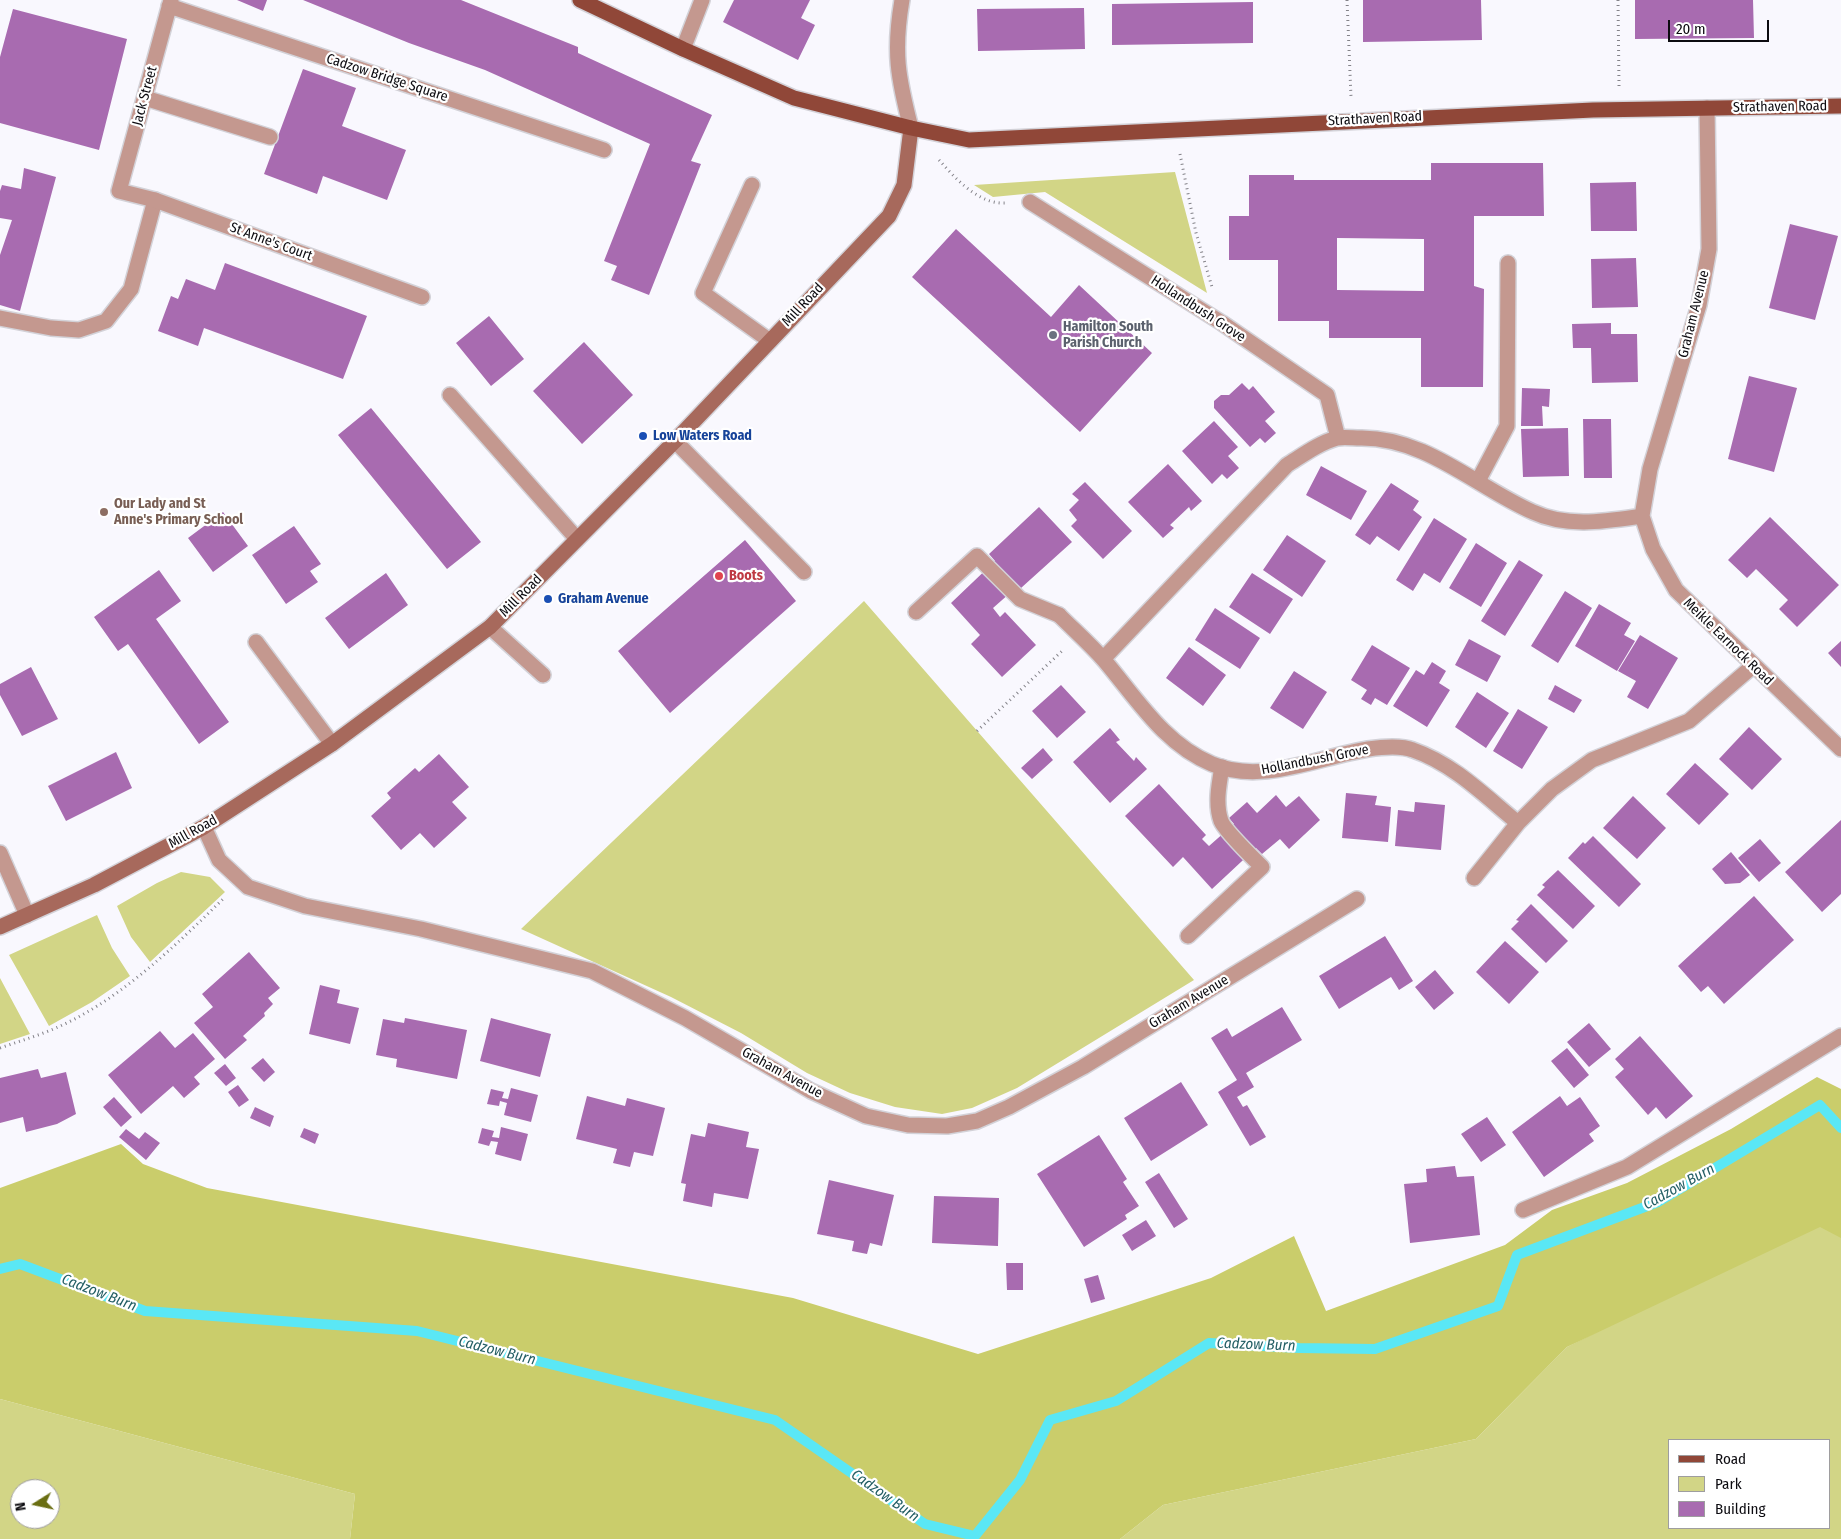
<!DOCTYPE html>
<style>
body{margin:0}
#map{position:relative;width:1841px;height:1539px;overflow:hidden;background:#f9f8fe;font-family:"Fira Sans Condensed",sans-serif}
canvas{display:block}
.legend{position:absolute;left:1668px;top:1439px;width:162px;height:90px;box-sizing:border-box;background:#fff;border:1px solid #9e9d9f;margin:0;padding:6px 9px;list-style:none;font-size:15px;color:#0c0b10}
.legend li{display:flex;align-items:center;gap:10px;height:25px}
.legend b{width:25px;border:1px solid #9e9d9f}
.north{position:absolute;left:10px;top:1479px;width:50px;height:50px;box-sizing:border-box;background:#fff;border:1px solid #9e9d9f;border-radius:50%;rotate:260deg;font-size:14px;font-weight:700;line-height:20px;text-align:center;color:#0c0b10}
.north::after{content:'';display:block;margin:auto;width:18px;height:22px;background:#6a6e12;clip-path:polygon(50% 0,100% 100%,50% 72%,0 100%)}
.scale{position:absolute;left:1668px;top:20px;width:101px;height:22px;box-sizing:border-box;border:2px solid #0c0b10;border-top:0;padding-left:6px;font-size:15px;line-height:18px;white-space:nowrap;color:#0c0b10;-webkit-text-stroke:4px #fff;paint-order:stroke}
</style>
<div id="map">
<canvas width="1841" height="1539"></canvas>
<ul class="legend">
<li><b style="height:6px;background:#904738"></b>Road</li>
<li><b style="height:14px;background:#d2d586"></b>Park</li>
<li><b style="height:14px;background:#a86bb0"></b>Building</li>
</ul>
<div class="north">N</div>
<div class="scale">20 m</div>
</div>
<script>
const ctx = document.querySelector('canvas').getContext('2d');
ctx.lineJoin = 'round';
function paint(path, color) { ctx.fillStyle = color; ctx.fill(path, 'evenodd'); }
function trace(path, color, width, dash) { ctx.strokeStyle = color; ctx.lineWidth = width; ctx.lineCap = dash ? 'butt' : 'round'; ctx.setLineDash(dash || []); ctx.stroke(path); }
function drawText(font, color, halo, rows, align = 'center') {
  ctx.font = font + ' "Fira Sans Condensed",sans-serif'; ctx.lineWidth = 4.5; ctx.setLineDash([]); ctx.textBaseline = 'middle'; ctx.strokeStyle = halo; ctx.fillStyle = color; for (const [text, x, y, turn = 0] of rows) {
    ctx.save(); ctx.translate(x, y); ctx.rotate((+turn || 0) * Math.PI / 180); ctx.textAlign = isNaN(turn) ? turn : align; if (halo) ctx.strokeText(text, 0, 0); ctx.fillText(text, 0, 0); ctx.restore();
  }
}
const green = new Path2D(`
 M1175,172L1207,293L1045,192L993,197L974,185Z
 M864,601L1194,980L1017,1088L972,1108L942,1114L895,1107L850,1093L807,1073L741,1033L671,997L521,929Z
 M181,872L210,877L225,892L150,962L131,937L117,906L157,883Z
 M97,915L112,948L130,976L92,1002L49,1026L9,955Z
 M0,978L30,1034L0,1044Z
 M1810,1224L1841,1232V1539H1120L1163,1505L1476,1439L1567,1347ZM1670,1440H1830V1528H1670Z
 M0,1399L355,1494L350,1539H0ZM20,1489H50V1519H20Z`);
const forest = new Path2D(`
 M1817,1077L1841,1089V1238L1820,1227L1567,1347L1476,1439L1163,1505L1120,1539H350L355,1494L0,1399V1188L121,1144L143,1164L207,1188L793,1298L978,1354L1211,1278L1294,1236L1326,1311L1505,1245L1552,1210L1627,1183L1731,1129Z`);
const stream = new Path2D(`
 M0,1269L20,1264L145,1311L417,1331L775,1420L925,1524L975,1536L1020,1480L1050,1420L1116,1401L1209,1343L1299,1348L1375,1349L1498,1306L1517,1255L1658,1202L1820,1105L1841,1128`);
const building = new Path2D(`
 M237,0H267L263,11Z
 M303,0H461L578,47V53L712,115L691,161L701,164L649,295L611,280L617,266L604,261L650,144L485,70L409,43Z
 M734,0H810L801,18L815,25L798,60L723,22Z
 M1363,0H1481L1482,40L1363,42Z
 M1635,0H1753L1754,38L1635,39Z
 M1253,2V43L1112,45V4Z
 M1084,8L1085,49L978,51L977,9Z
 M13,9L127,39L99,150L0,123V57Z
 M303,69L356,88L342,126L406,150L387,200L323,176L317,194L264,174Z
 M1431,163H1543L1544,216H1474V286L1484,289L1483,387H1421V338H1329V321H1278V260H1229V216H1249V175H1294V180H1431ZM1337,238L1424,239V291L1337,290Z
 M24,168L56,177L20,311L0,305V255L12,220L0,218V191L2,185L21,189Z
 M1636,182L1637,231H1591L1590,183Z
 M1790,224L1838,236L1815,320L1769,308Z
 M956,229L1051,317L1079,285L1152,353L1080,432L912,277Z
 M1636,258L1638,307L1592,308L1591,259Z
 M225,263L367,316L343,379L204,328L198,346L158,331L171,296L178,299L186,279L215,290Z
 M489,316L524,359L491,386L456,343Z
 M1611,323V334H1637L1638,382L1592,383L1591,348H1573L1572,324Z
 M584,342L633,395L582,444L533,391Z
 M1749,376L1797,388L1774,472L1728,459Z
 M1242,383L1249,390L1253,386L1275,412L1265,421L1276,433L1265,443L1260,438L1250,447L1214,408V401L1221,395H1229Z
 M1522,388L1550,389L1549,407L1542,406L1543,426H1521Z
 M371,408L481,542L447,569L338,435Z
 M1583,419H1611L1612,478H1584Z
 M1214,421L1238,447L1228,456L1239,468L1227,479L1222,474L1212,484L1182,451Z
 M1568,428L1569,476L1523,477L1521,429Z
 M1168,464L1202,501L1191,511L1189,507L1170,525L1174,528L1163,538L1128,502Z
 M1321,466L1367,491L1351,520L1306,495Z
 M1085,482L1132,531L1103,559L1071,526L1077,520L1069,510L1079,500L1072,494Z
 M1391,483L1419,501L1413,510L1422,517L1399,551L1377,536L1370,545L1355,535Z
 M1039,507L1072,542L1021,588L1018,586L993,608L1000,617L1005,612L1036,645L1002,677L971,644L980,635L951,603L995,561L989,554Z
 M223,512L248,546L213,572L188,538Z
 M1770,517L1839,585L1797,627L1779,609L1788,600L1756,569L1747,578L1728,560Z
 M1434,518L1467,539L1440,583L1424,573L1413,591L1396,580Z
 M294,526L321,564L310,571L318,582L286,604L252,555Z
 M1287,535L1326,561L1302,597L1263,570Z
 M745,540L796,601L670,713L618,651Z
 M1476,543L1507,563L1481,607L1449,588Z
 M1519,560L1543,575L1505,636L1481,621Z
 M159,570L181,601L156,619L229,722L199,744L128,644L118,651L94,617Z
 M386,573L408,605L349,649L325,618Z
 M1252,573L1293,599L1270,634L1229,607Z
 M1565,591L1592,608L1558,663L1531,646Z
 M1599,604L1631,623L1624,635L1635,641L1617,671L1575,646Z
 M1215,608L1260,638L1240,669L1195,640Z
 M1640,635L1678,658L1648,709L1627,697L1636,681L1618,671Z
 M1469,639L1501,656L1487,682L1455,665Z
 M1841,641V667L1828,653Z
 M1372,645L1410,668L1387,705L1375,698L1371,705L1361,699L1367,690L1351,680Z
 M1189,647L1226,675L1203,706L1166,678Z
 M1432,662L1446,671L1439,683L1450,690L1427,727L1393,706L1416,670L1424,675Z
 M31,667L58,719L22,736L0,695V684Z
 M1294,671L1327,692L1303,729L1270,708Z
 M1061,685L1086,712L1057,738L1032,711Z
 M1555,685L1582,700L1574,713L1548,699Z
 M1477,692L1509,713L1486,748L1455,727Z
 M1518,709L1548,727L1522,769L1493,751Z
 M1749,727L1782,759L1752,790L1719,759Z
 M1110,728L1120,740L1116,742L1134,761L1136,757L1147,769L1110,803L1073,762Z
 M1043,748L1053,760L1032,779L1021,768Z
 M116,752L132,788L66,821L48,786Z
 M439,754L469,787L452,802L467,818L434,848L420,833L401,850L371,816L391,798L387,793L415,768L419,772Z
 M1695,763L1729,794L1699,825L1666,794Z
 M1159,784L1206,835L1202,839L1209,846L1234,824L1229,818L1247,802L1257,813L1276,795L1286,807L1299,796L1320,820L1289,849L1280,839L1262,854L1256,848L1212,889L1183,857L1173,867L1125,816Z
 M1346,793L1377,796L1375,805L1391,807L1388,842L1342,838Z
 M1633,796L1666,828L1637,859L1603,828Z
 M1415,802L1445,805L1441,850L1395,846L1398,810L1414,812Z
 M1841,820V894L1822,912L1785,872Z
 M1593,836L1641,884L1619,907L1568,858L1583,842L1585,844Z
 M1760,839L1781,863L1759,882L1738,858Z
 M1731,852L1750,875L1740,883L1725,884L1712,869Z
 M1558,870L1595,906L1573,929L1537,895L1545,887L1542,885Z
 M1754,896L1794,940L1724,1004L1708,986L1701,992L1678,966Z
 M1531,904L1568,941L1546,963L1511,929L1519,921L1516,920Z
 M1385,936L1413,981L1399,990L1391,977L1339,1009L1319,976Z
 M1505,941L1539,972L1509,1004L1476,972Z
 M249,952L280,988L268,998L273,1004L264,1013L265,1016L243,1036L247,1040L225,1059L194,1023L213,1007L202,994Z
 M1435,970L1454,993L1434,1010L1415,987Z
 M320,985L340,990L337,1003L359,1008L350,1044L309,1034Z
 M1282,1007L1302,1040L1246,1073L1254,1087L1237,1097L1243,1107L1247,1105L1266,1137L1250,1146L1218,1092L1237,1080L1211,1038L1227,1028L1232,1037Z
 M405,1018L467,1030L457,1079L396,1067L397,1059L376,1055L383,1019L404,1023Z
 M491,1018L551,1034L540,1077L480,1061Z
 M1589,1023L1611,1049L1589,1067L1567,1042Z
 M160,1031L175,1048L193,1033L215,1059L194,1077L200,1084L184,1098L173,1086L141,1114L108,1075Z
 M1640,1036L1693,1096L1666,1119L1656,1107L1648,1115L1615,1077L1624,1069L1615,1059Z
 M1567,1048L1589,1075L1574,1088L1551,1061Z
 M263,1058L275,1072L264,1082L251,1068Z
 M225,1064L236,1078L226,1086L214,1073Z
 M38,1069L41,1078L66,1072L76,1114L57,1124L26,1132L23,1117L0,1123V1078Z
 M1181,1082L1208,1125L1151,1161L1124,1118Z
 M238,1085L249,1100L239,1107L228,1092Z
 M511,1088L538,1095L531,1122L504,1115L507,1103L500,1101L499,1106L487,1104L491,1089L504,1092L502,1098L508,1099Z
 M587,1096L625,1106L627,1098L665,1108L653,1156L634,1152L630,1167L613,1163L617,1149L576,1139Z
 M1560,1096L1567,1106L1580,1097L1600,1126L1589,1134L1594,1141L1544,1177L1512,1132Z
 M114,1097L132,1117L121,1127L103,1107Z
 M255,1107L274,1116L270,1127L250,1118Z
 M1487,1117L1506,1145L1481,1162L1461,1134Z
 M708,1123L749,1132L746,1147L759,1149L748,1199L714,1193L712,1207L683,1201L686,1184L681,1183L691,1134L705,1137Z
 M501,1127L528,1134L521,1161L495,1154L498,1142L491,1141L489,1146L478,1143L482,1128L494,1131L492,1137L499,1138Z
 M304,1128L319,1134L315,1144L300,1137Z
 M126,1129L139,1139L145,1132L160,1143L146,1160L119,1137Z
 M1099,1135L1127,1179L1123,1182L1139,1206L1125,1215L1127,1219L1084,1247L1037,1174Z
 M1455,1166L1457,1177L1474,1176L1480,1235L1410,1243L1404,1184L1427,1182L1426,1169Z
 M1159,1173L1188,1219L1174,1228L1145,1182Z
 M829,1180L894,1195L882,1246L870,1243L867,1254L852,1251L854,1241L817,1234Z
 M934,1196L999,1198L998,1246L932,1243Z
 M1146,1220L1156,1236L1132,1251L1122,1235Z
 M1006,1263H1023V1290H1007Z
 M1098,1275L1105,1299L1091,1303L1084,1279Z`);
const path = new Path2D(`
 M1347,0L1351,97
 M1618,0L1619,86
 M1180,154L1196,233L1212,287
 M939,160C957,180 979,205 1007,203
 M977,731L1062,651
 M0,1048C17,1042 34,1037 51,1030C117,1003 173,948 223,899`);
const lane = new Path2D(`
 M145,98L270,137
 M752,185L703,293L770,341
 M0,318L51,328L79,330L106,321L131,289L155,200
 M450,395L577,539
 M675,441L804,572
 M1478,481L1507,426L1508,263
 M916,612L977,556L1020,599L1059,615
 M490,627L543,675
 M256,642L332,744
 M0,853L27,915
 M1188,936L1262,867C1253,858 1225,831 1221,821C1215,804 1219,784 1222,767
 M1523,1210L1627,1167L1841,1036`);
const street = new Path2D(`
 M171,0L119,191L155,200L422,297
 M902,0C893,52 898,78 911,128
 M169,6L604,150
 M683,49L702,0
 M1707,108L1709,249L1699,305L1650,469L1642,516L1653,549L1676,590L1841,749
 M1030,202L1222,323L1327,395L1338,438
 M1059,615C1074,630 1090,644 1104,660C1137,699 1164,744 1212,764C1262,785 1318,757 1368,749C1382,747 1400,745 1413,750C1454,764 1486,797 1518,823
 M1103,659L1287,465C1303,455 1319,443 1337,438C1344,437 1353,438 1360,438C1426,437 1476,487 1533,512C1567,528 1607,521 1642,516
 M204,827L219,860L248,887L305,906L421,929L592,971L685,1018L811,1091L866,1116L908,1125L947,1126L977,1121L1009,1107L1083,1067L1357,899
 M1474,878L1518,823L1552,789L1592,760L1689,721L1753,666`);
const secondary = new Path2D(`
 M0,927L94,885L204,827L332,744L490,627L675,441L889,216L904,185L911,128`);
const primary = new Path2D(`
 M580,0L683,49L794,98L911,128L969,140L1593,110L1841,106`);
const markers = [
 [1053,335,5,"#6b7280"],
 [643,436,5,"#1a4fb4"],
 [104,512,5,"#8d6e63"],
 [719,576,5,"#e0444e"],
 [548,599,5,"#1a4fb4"]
];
const streetNames = [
 ["Cadzow Bridge Square",387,78,18],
 ["Jack Street",145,96,-75],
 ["Strathaven Road",1780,107,-1],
 ["Strathaven Road",1375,119,-3],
 ["St Anne's Court",271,242,20],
 ["Mill Road",803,305,-47],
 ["Hollandbush Grove",1198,309,33],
 ["Graham Avenue",1694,314,-76],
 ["Mill Road",521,596,-45],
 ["Meikle Earnock Road",1728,642,44],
 ["Hollandbush Grove",1315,760,-11],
 ["Mill Road",193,832,-29],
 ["Graham Avenue",1189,1002,-31],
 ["Graham Avenue",782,1073,29]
];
const worshipNames = [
 ["Hamilton South",1063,327],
 ["Parish Church",1063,343]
];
const transitNames = [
 ["Low Waters Road",653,436],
 ["Graham Avenue",558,599]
];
const educationNames = [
 ["Our Lady and St",114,504],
 ["Anne's Primary School",114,520]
];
const healthNames = [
 ["Boots",729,576]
];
const waterNames = [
 ["Cadzow Burn",1679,1187,-29],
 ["Cadzow Burn",99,1293,21],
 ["Cadzow Burn",1256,1345,2],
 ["Cadzow Burn",497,1351,14],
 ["Cadzow Burn",885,1496,35]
];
paint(green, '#d2d586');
paint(forest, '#cacd6b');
trace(stream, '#5ae7f5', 10);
paint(building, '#a86bb0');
trace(lane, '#d3d2d8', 18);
trace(street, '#d3d2d8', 18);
trace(secondary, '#d3d2d8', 18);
trace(primary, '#d3d2d8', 18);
trace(path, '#848389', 3, [1, 4]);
trace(lane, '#c4988f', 15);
trace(street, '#c4988f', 15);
trace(secondary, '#a7695c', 15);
trace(primary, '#904738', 15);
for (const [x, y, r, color] of markers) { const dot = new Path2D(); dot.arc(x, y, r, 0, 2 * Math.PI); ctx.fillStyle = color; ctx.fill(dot); trace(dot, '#fff', 2); }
drawText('14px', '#0c0b10', '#fff', streetNames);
drawText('bold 14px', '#5b616d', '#fff', worshipNames, 'left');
drawText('bold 14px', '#164399', '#fff', transitNames, 'left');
drawText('bold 14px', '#785e54', '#fff', educationNames, 'left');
drawText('bold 14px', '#be3a42', '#fff', healthNames, 'left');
drawText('italic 15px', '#235e64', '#fff', waterNames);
</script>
